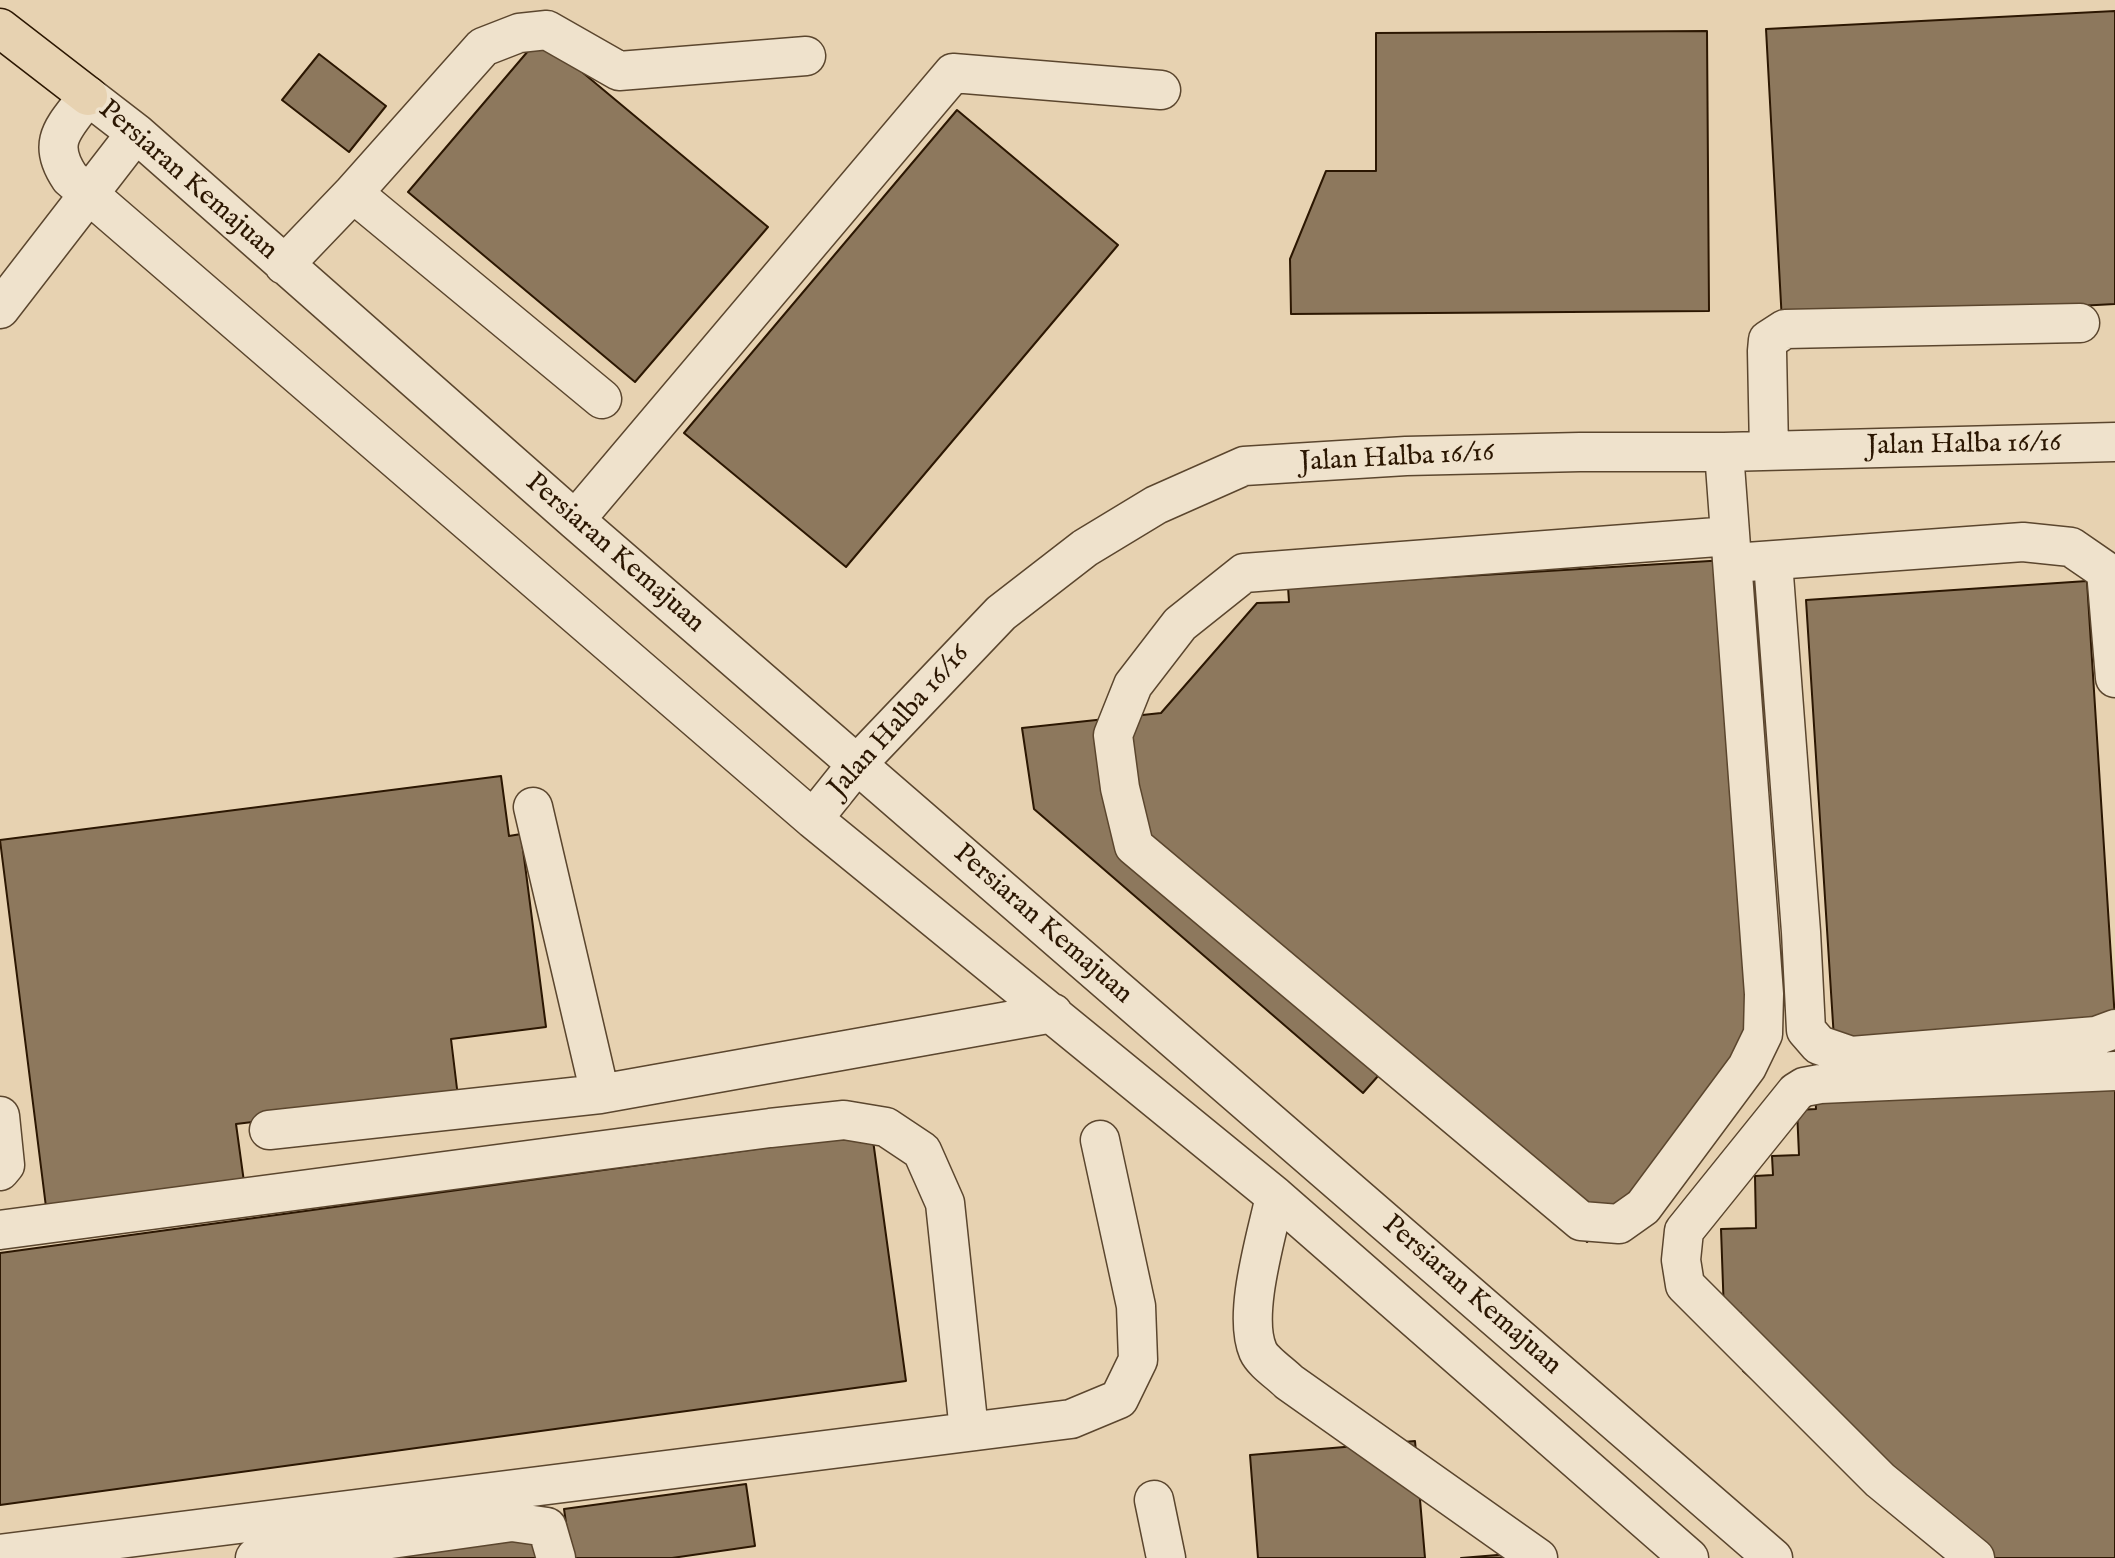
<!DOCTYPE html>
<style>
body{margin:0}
canvas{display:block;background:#e7d2b1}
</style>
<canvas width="2115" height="1558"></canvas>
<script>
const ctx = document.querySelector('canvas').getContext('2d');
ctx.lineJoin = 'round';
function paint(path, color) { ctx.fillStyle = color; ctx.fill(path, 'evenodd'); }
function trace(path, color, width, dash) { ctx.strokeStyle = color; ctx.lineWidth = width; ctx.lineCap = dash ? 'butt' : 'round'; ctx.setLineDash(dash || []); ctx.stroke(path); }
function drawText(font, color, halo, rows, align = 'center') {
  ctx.font = font + ' "IM FELL English",serif'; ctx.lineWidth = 7; ctx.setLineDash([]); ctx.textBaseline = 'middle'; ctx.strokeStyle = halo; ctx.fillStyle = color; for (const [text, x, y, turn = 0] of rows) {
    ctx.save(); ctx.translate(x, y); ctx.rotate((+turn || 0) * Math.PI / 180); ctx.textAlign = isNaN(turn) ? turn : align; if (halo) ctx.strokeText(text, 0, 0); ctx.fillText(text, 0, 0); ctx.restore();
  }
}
const building = new Path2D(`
 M2115,11V304L1782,322L1766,29Z
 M1707,31L1709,311L1291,314L1290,259L1326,171H1376V33Z
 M540,37L768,227L635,382L408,192Z
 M319,54L386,106L349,152L282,100Z
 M957,110L1118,245L846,567L684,433Z
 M1726,560L1755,1049L1587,1242L1386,1067L1363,1093L1034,809L1022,728L1161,713L1257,603L1289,602L1288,587Z
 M2087,581L2115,1020L1834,1039L1806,600Z
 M501,776L509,836L521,834L546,1027L451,1039L458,1097L236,1124L244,1182L46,1207L0,840Z
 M2115,1082V1558H1957L1743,1371L1741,1313L1724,1314L1721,1229L1756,1228L1755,1176L1773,1175L1772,1156L1799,1155L1797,1110L1816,1109L1815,1093Z
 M872,1133L906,1381L0,1505V1253Z
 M1415,1441L1425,1558H1258L1250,1455Z
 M746,1484L755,1546L672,1558H571L564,1509Z
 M541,1537L544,1558H386Z
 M1546,1551V1558H1461Z`);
const minor = new Path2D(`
 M353,193L602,399
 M284,265L353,193L483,47L519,33L547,30L619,71L806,56
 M0,309L136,133
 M1769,450L1767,351L1768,340L1785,329L2080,323
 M1724,452L1764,994L1763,1034L1747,1067L1643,1207L1619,1224L1581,1221L1134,846L1120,788L1113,735L1133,685L1180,624L1244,573L1730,536
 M575,520L953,73L1161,90
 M1747,562L2023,542L2071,547L2106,571L2115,678
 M1773,562L1801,932L1806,1030L1819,1045L1851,1056L2096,1036L2115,1029
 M533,807L600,1094
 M813,819L857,764L1001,613L1085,548L1156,505L1244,466L1406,456L1580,452H1724L2115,442
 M0,1116L5,1165L0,1171
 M269,1130L600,1094L1053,1013
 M1275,1196C1267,1235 1242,1314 1258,1351C1263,1362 1280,1373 1289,1382L1538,1558
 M0,1230L770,1128L844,1120L886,1127L922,1151L945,1203L969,1431
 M1154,1500L1166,1558
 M0,1554L1071,1419L1119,1399L1138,1360L1136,1306L1100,1140
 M255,1558L512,1522L547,1527L556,1558
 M1689,1558L1275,1196L813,819L70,178C45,141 65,127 88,96L136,133L575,520L1773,1558
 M1975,1558L1880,1480L1685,1285L1681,1260L1684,1231L1796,1092L1804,1087L1820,1084L2115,1071`);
const highway = new Path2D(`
 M0,28L88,96`);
const streetNames = [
 ["Persiaran Kemajuan",187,181,41],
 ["Jalan Halba 16/16",1964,446,-1],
 ["Jalan Halba 16/16",1397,459,-3],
 ["Persiaran Kemajuan",614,554,41],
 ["Jalan Halba 16/16",900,722,-48],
 ["Persiaran Kemajuan",1042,925,41],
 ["Persiaran Kemajuan",1471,1296,41]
];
paint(building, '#8d785d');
trace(building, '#2c1702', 2);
trace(minor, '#5b462e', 41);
trace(highway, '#2c1702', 41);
trace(minor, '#efe2cc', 38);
trace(highway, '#e7d2b1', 38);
drawText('28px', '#2c1702', '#efe2cc', streetNames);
</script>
